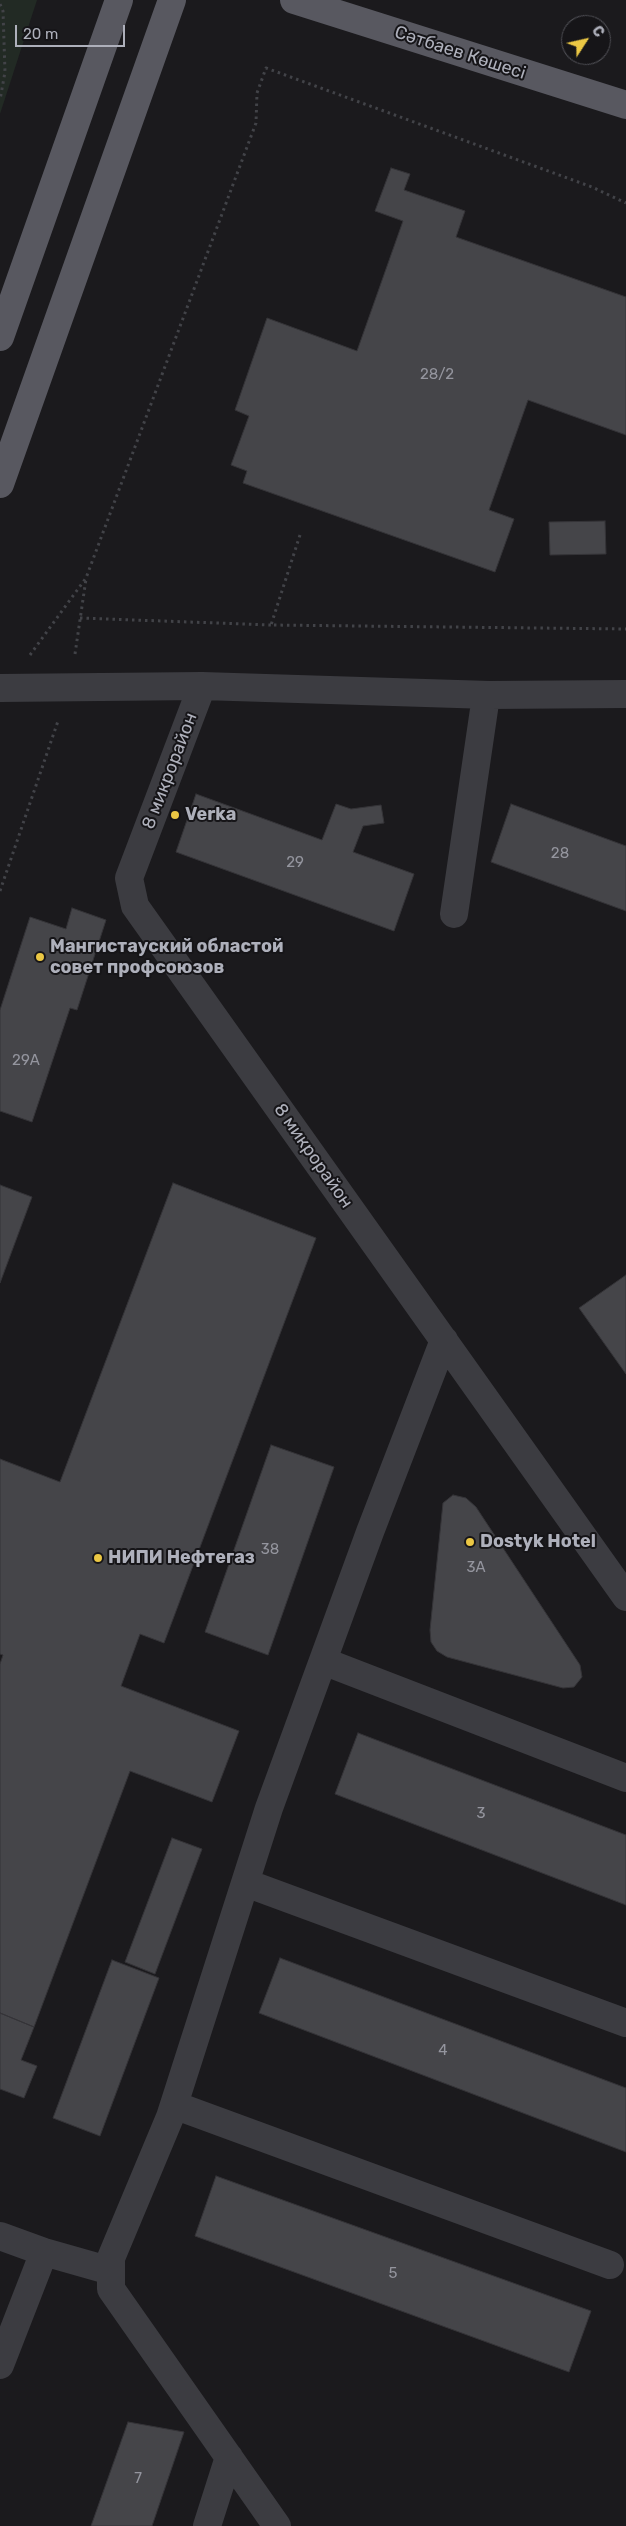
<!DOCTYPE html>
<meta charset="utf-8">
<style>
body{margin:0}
#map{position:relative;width:626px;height:2526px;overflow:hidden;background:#1b1a1d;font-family:Rubik,sans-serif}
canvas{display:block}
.north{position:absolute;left:561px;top:15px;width:50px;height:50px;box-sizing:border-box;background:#161518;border:1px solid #535359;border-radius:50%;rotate:55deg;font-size:14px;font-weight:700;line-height:20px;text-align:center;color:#aeb0bb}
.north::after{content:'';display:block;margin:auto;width:18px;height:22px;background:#ebc744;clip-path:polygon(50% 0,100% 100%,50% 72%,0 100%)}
.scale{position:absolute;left:15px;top:25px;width:110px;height:22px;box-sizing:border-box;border:2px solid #aeb0bb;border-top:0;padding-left:6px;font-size:15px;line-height:18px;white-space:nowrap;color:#aeb0bb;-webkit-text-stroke:4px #161518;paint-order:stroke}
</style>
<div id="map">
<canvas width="626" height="2526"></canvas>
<div class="north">С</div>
<div class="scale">20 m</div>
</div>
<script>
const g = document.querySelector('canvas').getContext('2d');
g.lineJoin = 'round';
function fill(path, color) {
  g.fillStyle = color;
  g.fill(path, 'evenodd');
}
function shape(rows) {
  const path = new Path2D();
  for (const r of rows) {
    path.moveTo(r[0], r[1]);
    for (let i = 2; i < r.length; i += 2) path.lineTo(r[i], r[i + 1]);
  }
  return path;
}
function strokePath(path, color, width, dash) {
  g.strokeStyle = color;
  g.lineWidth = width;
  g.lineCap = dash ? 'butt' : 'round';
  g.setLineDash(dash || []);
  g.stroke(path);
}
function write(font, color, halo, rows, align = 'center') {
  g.font = font + ' Rubik,sans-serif';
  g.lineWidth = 4;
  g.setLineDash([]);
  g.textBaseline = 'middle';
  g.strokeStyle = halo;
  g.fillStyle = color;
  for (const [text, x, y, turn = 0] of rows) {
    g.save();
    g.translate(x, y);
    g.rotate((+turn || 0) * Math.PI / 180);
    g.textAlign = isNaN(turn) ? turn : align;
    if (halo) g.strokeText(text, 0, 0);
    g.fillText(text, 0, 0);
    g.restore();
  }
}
const green = shape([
 [0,0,37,0,0,114]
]);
const building = shape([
 [391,168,410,174,404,190,465,211,456,237,626,297,626,435,528,400,489,510,514,519,495,572,243,483,247,471,231,465,249,416,235,410,267,318,357,351,403,221,375,211,391,168],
 [605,521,606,554,550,555,549,522,605,521],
 [196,794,322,840,336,804,351,809,381,805,384,823,363,826,353,852,414,874,394,931,176,852,196,794],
 [511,804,626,846,626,911,491,862,511,804],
 [72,908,106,920,77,1010,70,1008,32,1122,0,1111,0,1010,30,917,66,929,72,908],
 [173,1183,316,1238,164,1643,140,1634,121,1686,239,1731,212,1802,130,1771,34,2027,0,2013,0,1664,3,1655,0,1654,0,1459,60,1482,173,1183],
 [0,1185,32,1197,0,1283,0,1185],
 [626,1275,626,1374,579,1308,626,1275],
 [271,1445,334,1467,268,1655,205,1632,271,1445],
 [453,1495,466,1498,476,1507,580,1665,582,1677,574,1687,563,1688,447,1657,437,1651,431,1642,430,1630,443,1503,453,1495],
 [358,1733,626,1835,626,1905,335,1794,358,1733],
 [172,1838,202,1849,155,1974,125,1962,172,1838],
 [280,1958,626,2088,626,2152,259,2013,280,1958],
 [112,1960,159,1978,100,2136,53,2118,112,1960],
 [0,2013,34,2027,21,2060,37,2066,24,2098,0,2089,0,2013],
 [216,2176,591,2311,569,2372,195,2236,216,2176],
 [128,2422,184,2432,152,2526,91,2526,128,2422]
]);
const path = shape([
 [0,4,3,11,5,72,0,100],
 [300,535,271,625,626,629],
 [80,618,271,625],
 [75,654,86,579],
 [30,655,86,578,256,123,257,93,266,68,592,187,626,203],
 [0,891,58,721]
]);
const minor = shape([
 [202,686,129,878,135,906,626,1597],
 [0,688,202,686,489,695,626,694],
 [454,914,486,696,489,695],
 [323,1661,626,1778],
 [246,1883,626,2023],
 [174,2105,610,2265],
 [0,2236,44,2252,111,2271],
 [0,2365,44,2252],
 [207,2526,229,2457],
 [277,2526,111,2289,111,2258,170,2117,269,1808,370,1532,444,1340]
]);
const major = shape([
 [294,0,626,105],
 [0,337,119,0],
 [0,484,172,0]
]);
const markers = [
 [175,815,5,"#ebc744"],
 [40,957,5,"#ebc744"],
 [470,1542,5,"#ebc744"],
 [98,1558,5,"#ebc744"]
];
const numberNames = [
 ["28/2",437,375],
 ["28",560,854],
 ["29",295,863],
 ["29А",26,1061],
 ["38",270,1550],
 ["3А",476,1568],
 ["3",481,1814],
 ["4",443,2051],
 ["5",393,2274],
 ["7",138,2479]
];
const streetNames = [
 ["Сәтбаев Көшесі",460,53,18],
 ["8 микрорайон",170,771,-69],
 ["8 микрорайон",313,1156,55]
];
const poiNames = [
 ["Verka",185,815],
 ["Мангистауский областой",50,947],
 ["совет профсоюзов",50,968],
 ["Dostyk Hotel",480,1542],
 ["НИПИ Нефтегаз",108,1558]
];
fill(green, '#222a24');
fill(building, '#454549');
strokePath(building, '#353438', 1);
strokePath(path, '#424348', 3, [2.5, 4]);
strokePath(minor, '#3c3c41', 28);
strokePath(major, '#585860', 28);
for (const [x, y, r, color] of markers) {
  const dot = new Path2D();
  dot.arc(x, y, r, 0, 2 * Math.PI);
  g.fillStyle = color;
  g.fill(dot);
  strokePath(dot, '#161518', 2);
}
write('15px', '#94959e', null, numberNames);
write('18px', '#aeb0bb', '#161518', streetNames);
write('bold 18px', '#aeb0bb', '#161518', poiNames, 'left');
</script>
